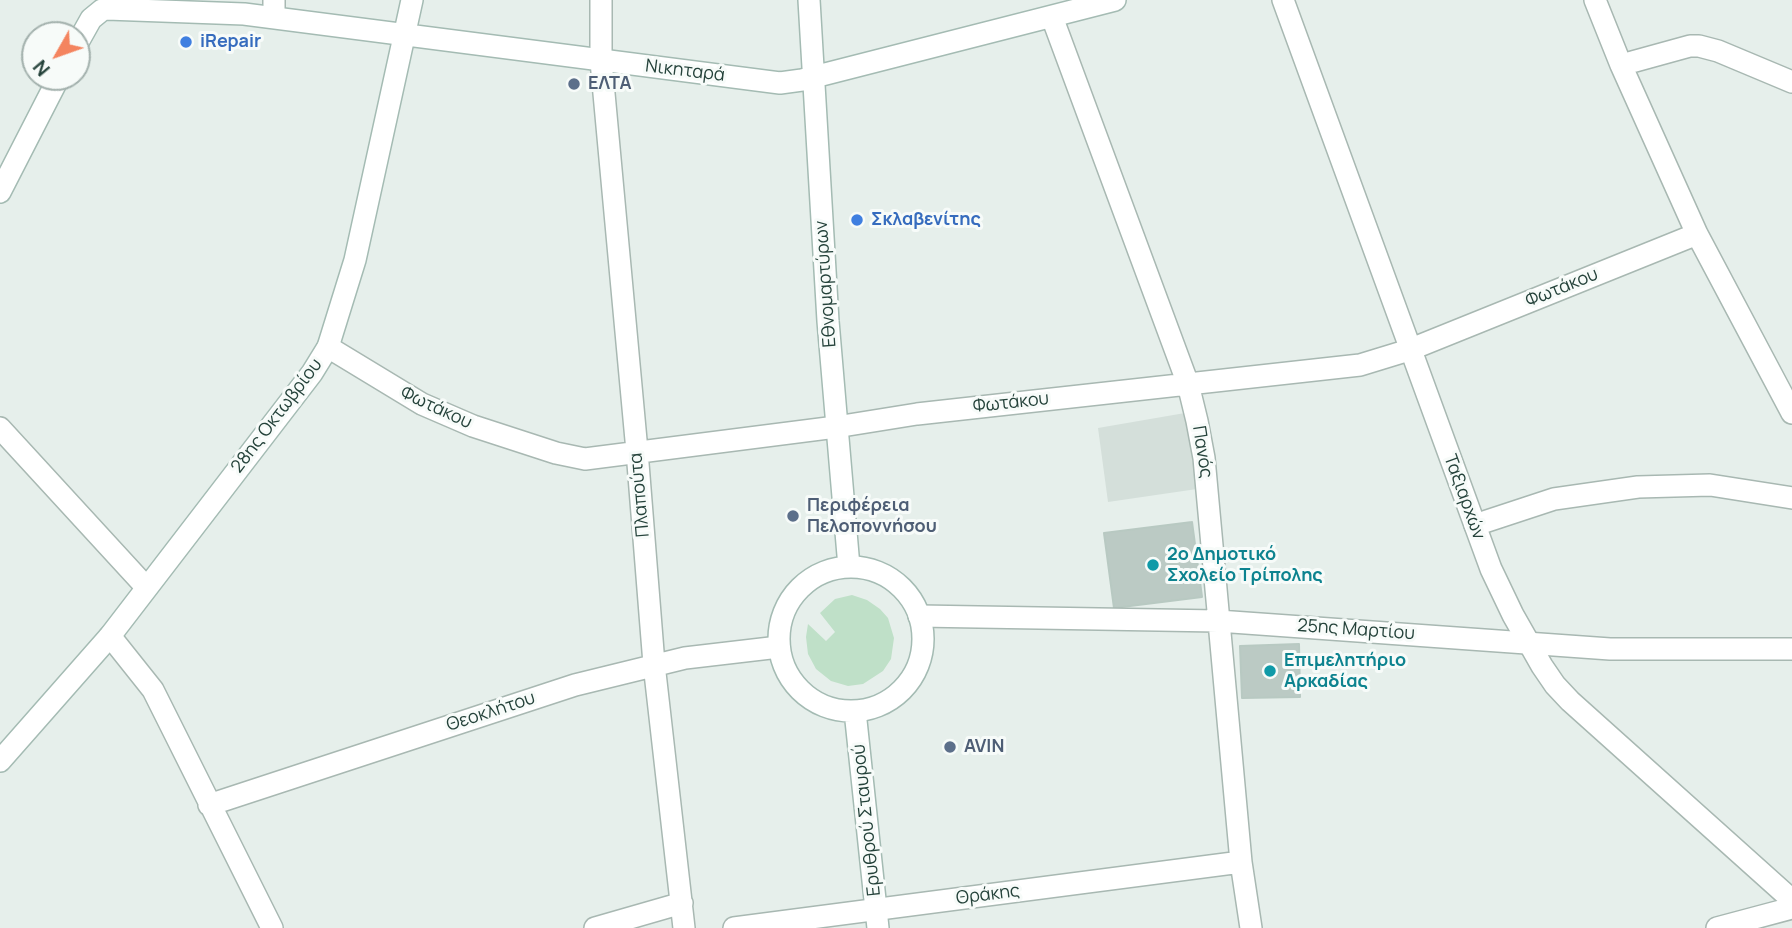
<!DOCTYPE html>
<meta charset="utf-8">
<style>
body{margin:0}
#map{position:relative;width:1792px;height:928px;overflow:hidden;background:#e6efeb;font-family:Manrope,sans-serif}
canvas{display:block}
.north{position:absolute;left:21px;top:21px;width:70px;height:70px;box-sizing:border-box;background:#f7fbf9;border:2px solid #a3b1ad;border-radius:50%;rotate:230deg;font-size:19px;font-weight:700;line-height:28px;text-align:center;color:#24423a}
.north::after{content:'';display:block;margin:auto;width:24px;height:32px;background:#f4845f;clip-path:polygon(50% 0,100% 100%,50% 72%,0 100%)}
</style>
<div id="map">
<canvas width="1792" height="928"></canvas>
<div class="north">N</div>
</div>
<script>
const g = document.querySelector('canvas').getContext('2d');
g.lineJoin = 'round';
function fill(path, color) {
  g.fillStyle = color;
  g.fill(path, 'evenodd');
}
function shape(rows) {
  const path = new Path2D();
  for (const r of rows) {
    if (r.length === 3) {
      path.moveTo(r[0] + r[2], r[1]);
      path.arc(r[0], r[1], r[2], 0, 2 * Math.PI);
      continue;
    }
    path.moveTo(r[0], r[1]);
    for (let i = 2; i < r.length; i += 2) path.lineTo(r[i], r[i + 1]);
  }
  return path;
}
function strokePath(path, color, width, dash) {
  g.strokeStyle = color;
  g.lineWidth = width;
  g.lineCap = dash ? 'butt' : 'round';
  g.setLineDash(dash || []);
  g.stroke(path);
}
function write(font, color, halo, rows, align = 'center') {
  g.font = font + ' Manrope,sans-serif';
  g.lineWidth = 6;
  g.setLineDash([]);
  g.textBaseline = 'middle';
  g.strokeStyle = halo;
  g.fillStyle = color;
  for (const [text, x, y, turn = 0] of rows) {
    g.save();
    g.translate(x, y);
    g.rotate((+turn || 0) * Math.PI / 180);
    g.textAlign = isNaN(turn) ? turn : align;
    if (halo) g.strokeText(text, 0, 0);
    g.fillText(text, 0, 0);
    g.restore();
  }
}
const built = shape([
 [1185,413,1197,489,1108,502,1098,428]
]);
const green = shape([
 [852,595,867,600,880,609,888,618,894,638,891,659,883,671,863,684,848,686,831,681,816,669,808,654,806,637,808,624,826,641,835,632,820,613,835,599]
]);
const building = shape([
 [1192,522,1202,597,1114,608,1104,533,1192,522],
 [1299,644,1300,697,1242,698,1240,646,1299,644]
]);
const pedestrian = shape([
 [274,0,274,16],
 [601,0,601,61]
]);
const minor = shape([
 [1595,0,1621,65,1697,234,1792,413],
 [1052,17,1188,384,1197,421,1204,458,1241,862,1251,928],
 [601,61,637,451,654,664,684,928],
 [1621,65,1690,46,1699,46,1718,51,1792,82],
 [328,347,422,404,473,426,556,453,585,459,836,427,917,414,1360,365,1409,350,1697,234],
 [0,428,146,587],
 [1475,525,1554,499,1638,487,1710,485,1792,498],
 [919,616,1218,621,1610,649,1792,649],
 [110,636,153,690,272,928],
 [209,805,575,685,685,658,779,647],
 [595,928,682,903],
 [734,928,1241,862],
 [1717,928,1792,908]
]);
const tertiary = shape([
 [1283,0,1491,569,1513,615,1542,666,1555,685,1570,701,1792,900]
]);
const secondary = shape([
 [809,0,828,321,849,567],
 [77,44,91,19,102,10,107,9,244,14,780,83,802,80,1115,0],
 [0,192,59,77],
 [851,639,72],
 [855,711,878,928],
 [0,761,110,636,312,373,328,347,355,260,412,0]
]);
const markers = [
 [186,42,7,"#3f7fe0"],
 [574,84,7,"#5c6f8a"],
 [857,220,7,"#3f7fe0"],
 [793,516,7,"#5c6f8a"],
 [1153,565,7,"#0f9aa8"],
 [1270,671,7,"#0f9aa8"],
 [950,747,7,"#5c6f8a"]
];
const shopNames = [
 ["iRepair",200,42],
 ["Σκλαβενίτης",871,220]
];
const streetNames = [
 ["Νικηταρά",685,71,7],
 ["Εθνομαρτύρων",826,284,-94],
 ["Φωτάκου",1562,288,-22],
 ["Φωτάκου",1011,403,-6],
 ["Φωτάκου",436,408,25],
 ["28ης Οκτωβρίου",277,416,-53],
 ["Πανός",1202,452,81],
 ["Πλαπούτα",640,495,-95],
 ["Ταξιαρχών",1464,497,70],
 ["25ης Μαρτίου",1356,630,4],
 ["Θεοκλήτου",491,712,-18],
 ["Ερυθρού Σταυρού",867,820,-96],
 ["Θράκης",988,895,-7]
];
const serviceNames = [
 ["ΕΛΤΑ",588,84],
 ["Περιφέρεια",807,506],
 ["Πελοποννήσου",807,527],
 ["AVIN",964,747]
];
const cultureNames = [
 ["2ο Δημοτικό",1167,555],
 ["Σχολείο Τρίπολης",1167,576],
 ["Επιμελητήριο",1284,661],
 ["Αρκαδίας",1284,682]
];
fill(built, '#d4dfda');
fill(green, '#bfe0c8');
fill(building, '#bbcac4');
strokePath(building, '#b8c9c2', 2);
strokePath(pedestrian, '#a8b8b2', 24);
strokePath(minor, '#a8b8b2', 24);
strokePath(tertiary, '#a8b8b2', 24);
strokePath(secondary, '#a4bbb3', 24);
strokePath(pedestrian, '#fff', 21);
strokePath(minor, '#fff', 21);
strokePath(tertiary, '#fff', 21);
strokePath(secondary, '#fff', 21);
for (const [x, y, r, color] of markers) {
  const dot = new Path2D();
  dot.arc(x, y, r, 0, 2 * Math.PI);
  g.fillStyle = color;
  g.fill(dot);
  strokePath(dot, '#f7fbf9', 2.5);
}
write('bold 18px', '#366cbe', '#f7fbf9', shopNames, 'left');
write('18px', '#24423a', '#f7fbf9', streetNames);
write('bold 18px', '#4e5e75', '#f7fbf9', serviceNames, 'left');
write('bold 18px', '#0d838f', '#f7fbf9', cultureNames, 'left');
</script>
